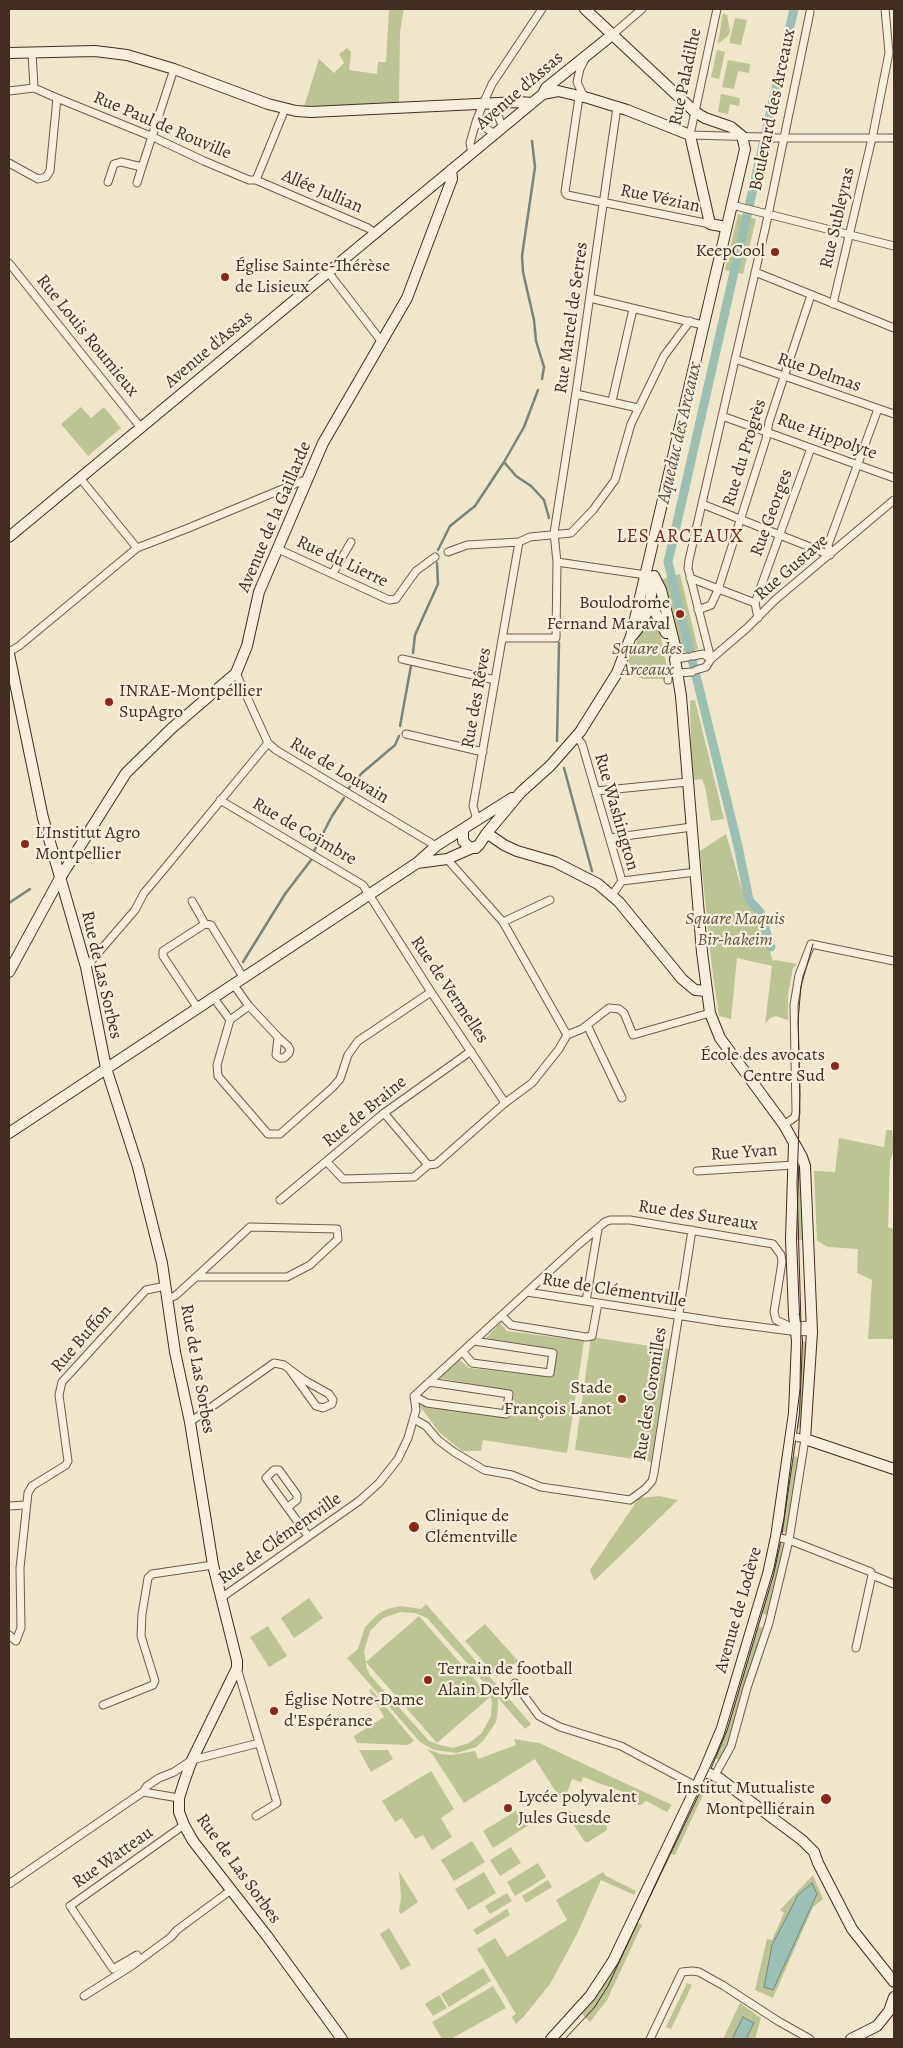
<!DOCTYPE html>
<meta charset="utf-8">
<style>
body{margin:0}
#map{position:relative;width:903px;height:2048px;overflow:hidden;background:#f0e6c9;font-family:Alegreya,serif}
canvas{display:block}
.frame{position:absolute;inset:0;border:10px solid #422c1f;pointer-events:none}
</style>
<div id="map">
<canvas width="903" height="2048"></canvas>
<div class="frame"></div>
</div>
<script>
const g = document.querySelector('canvas').getContext('2d');
g.lineJoin = 'round';
function fill(path, color) {
  g.fillStyle = color;
  g.fill(path, 'evenodd');
}
function shape(rows) {
  const path = new Path2D();
  for (const r of rows) {
    path.moveTo(r[0], r[1]);
    for (let i = 2; i < r.length; i += 2) path.lineTo(r[i], r[i + 1]);
  }
  return path;
}
function strokePath(path, color, width, dash) {
  g.strokeStyle = color;
  g.lineWidth = width;
  g.lineCap = dash ? 'butt' : 'round';
  g.setLineDash(dash || []);
  g.stroke(path);
}
function write(font, color, halo, rows, align = 'center') {
  g.font = font + ' Alegreya,serif';
  g.lineWidth = 4.5;
  g.setLineDash([]);
  g.textBaseline = 'middle';
  g.strokeStyle = halo;
  g.fillStyle = color;
  for (const [text, x, y, turn = 0] of rows) {
    g.save();
    g.translate(x, y);
    g.rotate((+turn || 0) * Math.PI / 180);
    g.textAlign = isNaN(turn) ? turn : align;
    if (halo) g.strokeText(text, 0, 0);
    g.fillText(text, 0, 0);
    g.restore();
  }
}
const green = shape([
 [389,9,404,9,400,32,399,103,335,108,304,107,319,59,334,73,344,63,339,54,347,48,351,52,349,70,377,74,378,62,386,62],
 [723,13,727,15,730,31,728,36,719,43,718,43],
 [735,18,747,20,741,45,729,43],
 [717,50,725,52,719,79,711,77],
 [728,60,750,64,749,73,738,71,734,89,722,87],
 [721,94,740,98,739,106,730,104,728,114,718,112],
 [738,214,756,219,743,274,725,270],
 [81,407,91,418,104,407,121,428,88,456,61,424],
 [680,574,698,649,680,653,662,579],
 [650,625,657,626,659,629,669,677,666,679,643,679,623,671,641,632],
 [695,700,724,819,711,821,705,787,702,779,692,780,690,701],
 [726,834,740,883,748,906,758,914,773,961,775,960,797,964,793,968,788,994,788,1020,776,1016,770,1018,765,1024,772,966,737,958,731,1019,719,1016,712,968,700,851],
 [886,1130,892,1130,894,1149,890,1161,888,1227,894,1229,894,1339,868,1339,872,1280,857,1273,858,1249,828,1247,817,1241,814,1171,835,1172,839,1138,884,1147],
 [797,1151,801,1160,807,1240,794,1240],
 [500,1323,507,1331,584,1341,567,1453,483,1440,481,1451,462,1451,440,1433,419,1405,505,1417,510,1414,512,1391,439,1378,460,1360,469,1368,551,1377,554,1349,486,1338],
 [591,1337,669,1349,652,1462,575,1450],
 [799,1342,807,1342,803,1428,795,1427],
 [791,1456,799,1457,788,1533,780,1531],
 [659,1496,678,1500,594,1581,590,1570,639,1498],
 [778,1543,785,1545,768,1615,760,1613],
 [309,1598,323,1618,294,1638,281,1618],
 [426,1604,531,1724,525,1729,498,1698,498,1709,496,1722,483,1741,476,1747,457,1753,434,1750,420,1742,347,1658,358,1649,365,1627,378,1614,387,1609,401,1606,421,1609],
 [400,1612,415,1613,427,1618,488,1687,492,1702,491,1716,482,1733,469,1743,453,1748,440,1745,429,1741,370,1675,367,1669,364,1652,370,1631,383,1618],
 [419,1616,490,1697,437,1743,366,1662],
 [485,1624,518,1661,497,1677,465,1641],
 [268,1626,287,1656,269,1667,250,1637],
 [756,1626,764,1628,730,1740,719,1760,712,1757],
 [371,1689,414,1741,408,1745,357,1743,354,1736,384,1717,369,1690],
 [514,1739,539,1743,672,1805,667,1812,646,1801,641,1805,637,1805,639,1798,583,1777,581,1782,572,1779,565,1798,570,1801,569,1804,564,1801,554,1789,535,1759,464,1803,433,1755,427,1749,440,1754,452,1755,475,1751,478,1759,516,1745],
 [359,1750,388,1750,393,1759,371,1772],
 [431,1771,454,1809,441,1818,452,1837,432,1850,423,1835,415,1839,402,1818,395,1822,382,1801],
 [709,1782,675,1855,666,1852,699,1787],
 [519,1809,529,1825,493,1848,483,1831],
 [567,1810,607,1826,607,1830,588,1842,585,1842,565,1812],
 [472,1841,485,1862,454,1881,441,1860],
 [511,1847,521,1863,500,1876,490,1860],
 [538,1863,546,1877,515,1896,507,1882],
 [399,1871,418,1902,401,1914,399,1911,401,1897],
 [484,1872,496,1893,468,1910,455,1889],
 [603,1872,606,1876,636,1891,634,1895,601,1880,577,1934,550,1984,525,2015,516,2024,512,2017,516,2014,477,1949,495,1938,507,1957,567,1920,556,1900],
 [813,1875,823,1899,813,1907,773,1998,755,1990,767,1939,772,1940,784,1913,780,1910],
 [548,1880,552,1887,526,1903,522,1896],
 [507,1893,512,1901,490,1914,485,1906],
 [507,1909,510,1915,477,1935,473,1930],
 [634,1921,642,1925,607,2000,590,2022,582,2014,593,2000],
 [389,1928,411,1965,401,1970,380,1934],
 [483,1968,491,1981,449,2007,441,1994],
 [687,1983,692,1985,671,2029,666,2027],
 [493,1986,506,2008,451,2039,442,2039,432,2022],
 [439,1995,447,2008,433,2016,425,2004],
 [740,2003,761,2018,755,2039,723,2039]
]);
const water = shape([
 [812,1883,817,1894,773,1990,764,1987,772,1945,798,1895,812,1883],
 [743,2017,754,2023,746,2039,732,2039,743,2017]
]);
const stream = shape([
 [532,141,535,167,522,256,523,272,534,320,536,341,544,367,542,379],
 [504,462,516,476,531,486,544,500,549,518],
 [438,550,450,526,475,506,504,462,524,427,538,390],
 [413,653,415,635,438,584,437,563],
 [400,726,411,666],
 [557,741,559,643],
 [564,768,592,871],
 [348,789,362,773,395,745,399,736],
 [314,851,332,816,344,798],
 [9,903,30,889],
 [243,962,285,894,311,860]
]);
const canal = shape([
 [771,947,760,912,749,900,738,846,668,562,794,9]
]);
const street = shape([
 [717,9,690,135,762,137],
 [612,35,642,9],
 [32,52,34,88],
 [585,59,580,69,577,82,582,93,587,98],
 [9,91,34,88,57,98,50,171,46,177,38,179,9,163],
 [579,97,565,192,567,195,710,224],
 [57,98,153,137,204,161,249,180,256,180,368,228,375,233],
 [490,104,497,113,503,128],
 [495,134,476,122,483,104,492,84,542,9],
 [767,138,894,138],
 [472,153,470,143,476,122],
 [256,180,285,109],
 [108,182,114,164,121,162,142,167,174,69],
 [137,183,142,167],
 [732,205,894,246],
 [9,263,141,428],
 [328,272,382,342],
 [755,272,894,328],
 [590,298,703,325],
 [833,304,873,134,889,53,885,9],
 [735,359,894,414],
 [576,394,638,408],
 [612,401,633,309],
 [722,416,894,478],
 [80,478,137,548],
 [702,504,830,555],
 [278,549,389,600,396,599,416,571,435,557],
 [448,552,467,545,519,542,530,537,571,533,593,510,615,480,631,424,664,356,690,321],
 [830,555,828,545,878,409],
 [557,562,646,575],
 [333,573,351,542],
 [690,578,755,603],
 [698,610,711,605,718,590,766,439,769,422,811,295],
 [758,618,755,603,811,448],
 [503,638,556,638,557,562,554,533,577,386,617,107],
 [9,652,19,646,137,548,186,529,302,481,307,481],
 [693,656,703,654,711,659],
 [402,659,495,680],
 [675,659,688,657],
 [711,659,688,568,689,560,766,225,810,12],
 [696,670,706,667,711,659,747,628,775,600,894,500],
 [236,673,268,743,276,750,436,846],
 [678,673,692,672],
 [668,679,668,680],
 [406,734,483,752],
 [576,736,582,744,622,881],
 [596,791,688,782],
 [220,800,363,885,431,992,505,1103],
 [472,824,476,816,473,806,519,542],
 [610,838,692,827],
 [447,859,503,922,567,1035],
 [622,881,696,872],
 [612,895,622,881],
 [192,901,205,924,211,925,243,977],
 [503,922,550,900],
 [86,967,135,910,144,893,165,868,268,743],
 [233,984,249,1006,278,1037,276,1055,280,1058,284,1058,289,1053,290,1050,288,1046,278,1037],
 [213,997,230,1020,217,1065,218,1076,268,1134,280,1134,332,1088,340,1079,348,1055,358,1041,431,992],
 [197,1007,163,956,163,951,205,924],
 [230,1020,249,1006],
 [587,1025,622,1098],
 [567,1035,582,1029,609,1008,619,1009,624,1013,633,1035,710,1013],
 [384,1113,428,1165,436,1164,505,1103,532,1083,559,1049,567,1035],
 [784,1125,795,1117,796,1112,794,1005,799,975,811,944,894,961],
 [327,1162,343,1179,414,1177,428,1165],
 [697,1171,794,1165],
 [280,1200,384,1113,471,1051],
 [527,1292,721,1322,791,1331,812,1332],
 [168,1298,175,1296,196,1277,250,1227,337,1229,338,1239,310,1265,287,1277,196,1277],
 [586,1301,598,1229],
 [502,1316,511,1325,586,1337,592,1336,598,1303],
 [463,1352,472,1363,550,1373,553,1353,474,1341],
 [414,1396,578,1245,605,1222,610,1220,630,1220,773,1244,781,1255,782,1262,774,1312,776,1320,789,1326,812,1325],
 [414,1396,427,1403,506,1414,509,1394,429,1382],
 [414,1419,426,1426,438,1440,454,1452,484,1470,512,1475,541,1487,630,1500,645,1489,652,1481,654,1473,692,1230],
 [190,1422,274,1363,284,1365,304,1380,329,1394,333,1400,332,1404,323,1408,316,1406,290,1370],
 [9,1506,25,1505],
 [288,1507,297,1500,297,1495,279,1470,274,1470,266,1478,308,1536],
 [776,1537,789,1540,871,1572,872,1575,856,1648],
 [872,1575,894,1584],
 [221,1598,359,1501,379,1483,398,1459,408,1438,416,1410,414,1396],
 [9,1635,16,1641,21,1628,20,1568,28,1493,32,1486,66,1465,68,1461,59,1395,62,1382,146,1290,166,1286],
 [237,1668,277,1803,256,1816],
 [515,1683,539,1716,560,1727,621,1746,696,1786],
 [103,1705,153,1685,155,1681,141,1636,142,1614,148,1578,152,1574,213,1565],
 [715,1775,731,1746,747,1688,769,1623,789,1540,805,1439,791,1436],
 [143,1792,179,1798],
 [9,1884,143,1792,147,1786,159,1778,174,1772,192,1760,259,1743],
 [137,1955,113,1969,70,1906,184,1825],
 [84,1996,133,1965,171,1937,177,1930,231,1890],
 [650,2039,682,1972,692,1971,699,1972,724,1986,778,2021,810,2039]
]);
const secondary = shape([
 [9,53,95,51,127,55,174,69,268,104,296,111,311,112,519,102,532,103],
 [543,94,558,91,588,98,627,110,690,135,710,224,726,227],
 [9,537,543,94,546,88,612,35],
 [654,576,661,590,677,654,675,659,681,696,702,952,710,1013,720,1038,784,1125,802,1157,805,1166,812,1332,805,1439,894,1469],
 [646,605,655,612,666,633],
 [632,636,640,626,649,608,654,576],
 [9,654,43,818,86,967,106,1068,138,1167,162,1263,175,1352,190,1422,213,1565,237,1661,237,1668,192,1760,184,1782,179,1798,179,1812,184,1825,193,1841,267,1936,342,2039],
 [463,830,463,841,469,847,476,848],
 [486,834,491,836,504,845,517,851,555,862,598,884,619,902,682,979,695,990,707,991],
 [417,863,447,859,479,845,486,834,521,792,550,766,580,732,617,673,631,636,745,149,742,136,731,127,705,118,695,112,585,9],
 [9,972,60,878,126,773,172,728,236,673,247,646,259,592,323,443,407,298,452,179,451,170],
 [9,1133,417,863,436,846,512,798],
 [704,1771,719,1778,802,1840,814,1852,818,1863,852,1929,894,1982],
 [551,2039,590,1996,613,1961,704,1771,722,1728,768,1574,776,1537,794,1413,797,1341,794,1315,791,1239,794,1144],
 [851,2039,877,2026,889,2011,894,1997]
]);
const tram = shape([
 [565,2039,594,2008,608,1986,717,1752,724,1735,774,1568,784,1518,800,1389,801,1325,797,1184,800,1093,798,1021,801,986,813,944]
]);
const markers = [
 [775,252,5,"#8f2418"],
 [225,277,5,"#8f2418"],
 [680,614,5,"#8f2418"],
 [109,702,5,"#8f2418"],
 [25,844,5,"#8f2418"],
 [835,1066,5,"#8f2418"],
 [622,1399,5,"#8f2418"],
 [414,1527,6,"#8f2418"],
 [428,1680,5,"#8f2418"],
 [274,1711,5,"#8f2418"],
 [826,1799,6,"#8f2418"],
 [508,1808,5,"#8f2418"]
];
const streetNames = [
 ["Rue Paladilhe",686,77,-78],
 ["Avenue d'Assas",520,91,-41],
 ["Boulevard des Arceaux",773,110,-78],
 ["Rue Paul de Rouville",162,126,23],
 ["Allée Jullian",322,192,23],
 ["Rue Vézian",660,199,12],
 ["Rue Subleyras",838,218,-77],
 ["Rue Marcel de Serres",572,318,-82],
 ["Rue Louis Roumieux",87,336,51],
 ["Avenue d'Assas",209,350,-40],
 ["Rue Delmas",819,373,19],
 ["Rue Hippolyte",827,437,20],
 ["Rue du Progrès",745,453,-73],
 ["Rue Georges",772,513,-70],
 ["Avenue de la Gaillarde",275,517,-67],
 ["Rue du Lierre",342,562,25],
 ["Rue Gustave",792,568,-41],
 ["Rue des Rêves",477,698,-80],
 ["Rue de Louvain",339,771,31],
 ["Rue Washington",616,812,74],
 ["Rue de Coïmbre",304,832,30],
 ["Rue de Las Sorbes",101,975,77],
 ["Rue de Vermelles",449,990,56],
 ["Rue de Braine",365,1112,-39],
 ["Rue Yvan",744,1153,-4],
 ["Rue des Sureaux",698,1216,9],
 ["Rue de Clémentville",614,1291,9],
 ["Rue Buffon",82,1339,-49],
 ["Rue de Las Sorbes",197,1369,80],
 ["Rue des Coronilles",651,1394,-81],
 ["Rue de Clémentville",280,1539,-35],
 ["Avenue de Lodève",739,1610,-74],
 ["Rue Watteau",113,1858,-35],
 ["Rue de Las Sorbes",238,1869,54]
];
const poiNames = [
 ["KeepCool",765,252,"right"],
 ["Église Sainte-Thérèse",235,267],
 ["de Lisieux",235,288],
 ["Boulodrome",670,604,"right"],
 ["Fernand Maraval",670,625,"right"],
 ["INRAE-Montpellier",119,692],
 ["SupAgro",119,713],
 ["L'Institut Agro",35,834],
 ["Montpellier",35,855],
 ["École des avocats",825,1056,"right"],
 ["Centre Sud",825,1077,"right"],
 ["Stade",612,1389,"right"],
 ["François Lanot",612,1410,"right"],
 ["Clinique de",425,1517],
 ["Clémentville",425,1538],
 ["Terrain de football",438,1670],
 ["Alain Delylle",438,1691],
 ["Église Notre-Dame",284,1701],
 ["d'Espérance",284,1722],
 ["Institut Mutualiste",815,1789,"right"],
 ["Montpelliérain",815,1810,"right"],
 ["Lycée polyvalent",518,1798],
 ["Jules Guesde",518,1819]
];
const parkNames = [
 ["Square des",647,650],
 ["Arceaux",647,671],
 ["Square Maquis",735,920],
 ["Bir-hakeim",735,941]
];
const waterNames = [
 ["Aqueduc des Arceaux",680,433,-77]
];
const neighbourhoodNames = [
 ["LES ARCEAUX",680,537]
];
fill(green, '#bcc494');
fill(water, '#9ac0b5');
strokePath(water, '#778579', 1);
strokePath(stream, '#778579', 2.5);
strokePath(canal, '#9ac0b5', 9);
strokePath(street, '#6e5a4a', 9);
strokePath(secondary, '#422c1f', 12);
strokePath(street, '#f5efdc', 7);
strokePath(secondary, '#f5efdc', 10);
strokePath(tram, '#422c1f', 1);
for (const [x, y, r, color] of markers) {
  const dot = new Path2D();
  dot.arc(x, y, r, 0, 2 * Math.PI);
  g.fillStyle = color;
  g.fill(dot);
  strokePath(dot, '#f5efdc', 2);
}
write('18px', '#422c1f', '#f5efdc', streetNames);
write('18px', '#422c1f', '#f5efdc', poiNames, 'left');
write('italic 18px', '#60523c', '#f5efdc', parkNames);
write('italic 19px', '#585144', '#f5efdc', waterNames);
g.letterSpacing = '1px';
write('19px', '#7a1f14', '#f5efdc', neighbourhoodNames);
g.letterSpacing = '0px';
</script>
